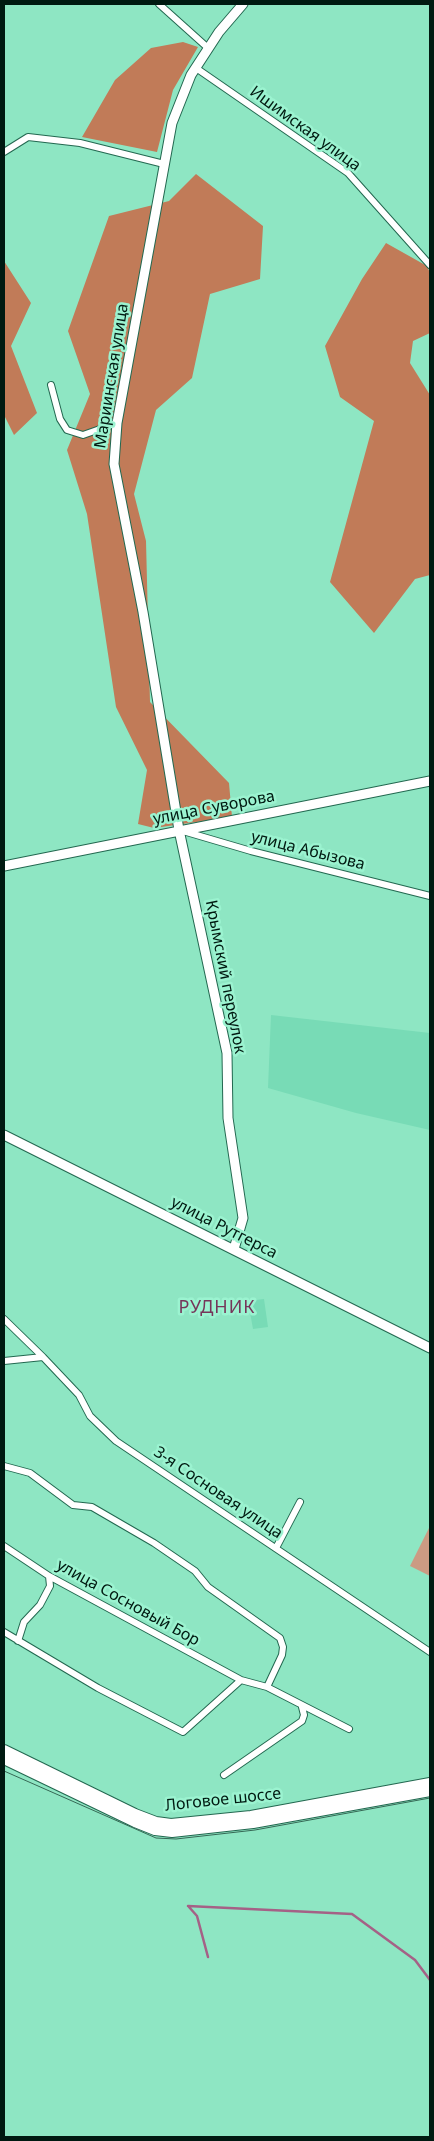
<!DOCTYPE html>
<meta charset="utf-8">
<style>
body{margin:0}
#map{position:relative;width:434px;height:2141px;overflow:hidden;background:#8ee6c3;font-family:"Noto Sans",sans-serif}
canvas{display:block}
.frame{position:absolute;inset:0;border:5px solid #001a11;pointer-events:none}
</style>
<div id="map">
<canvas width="434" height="2141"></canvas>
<div class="frame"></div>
</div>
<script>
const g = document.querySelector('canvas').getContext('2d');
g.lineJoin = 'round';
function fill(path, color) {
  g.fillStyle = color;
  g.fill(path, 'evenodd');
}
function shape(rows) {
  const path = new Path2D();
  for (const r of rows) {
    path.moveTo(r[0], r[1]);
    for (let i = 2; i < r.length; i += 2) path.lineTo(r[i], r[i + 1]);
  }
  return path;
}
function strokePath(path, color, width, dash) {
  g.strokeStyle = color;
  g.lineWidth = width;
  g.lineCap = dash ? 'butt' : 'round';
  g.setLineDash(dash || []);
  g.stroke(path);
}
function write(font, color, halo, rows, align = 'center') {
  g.font = font + ' "Noto Sans",sans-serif';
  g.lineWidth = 5;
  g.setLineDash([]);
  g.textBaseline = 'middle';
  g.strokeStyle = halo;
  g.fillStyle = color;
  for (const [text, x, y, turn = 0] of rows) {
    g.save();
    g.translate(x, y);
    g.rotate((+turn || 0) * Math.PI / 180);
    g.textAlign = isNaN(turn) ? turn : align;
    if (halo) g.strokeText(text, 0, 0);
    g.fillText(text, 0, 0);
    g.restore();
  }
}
const built = shape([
 [271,1015,430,1033,430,1130,356,1113,268,1088],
 [264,1299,268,1327,253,1329,248,1301]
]);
const green = shape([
 [430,1526,430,1576,410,1566]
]);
const forest = shape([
 [183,42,198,47,173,90,157,152,82,137,115,80,151,48],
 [196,174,263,226,260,279,210,294,192,378,156,410,134,494,146,541,150,702,229,783,232,817,154,828,138,824,147,770,116,707,87,514,67,450,90,394,68,331,109,216,169,201],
 [386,243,427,266,430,273,430,333,413,341,410,363,430,395,430,575,415,579,374,633,330,582,374,421,340,397,325,346,362,279],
 [4,261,31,303,11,346,37,413,14,435,4,415]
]);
const stream = shape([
 [188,1906,352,1914,415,1960,430,1980],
 [189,1907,197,1916,208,1957]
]);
const street = shape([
 [159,4,208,48],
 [196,68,348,173,430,265],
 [4,152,28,137,80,143,164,164],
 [51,385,60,419,67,430,83,435,117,423],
 [183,831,251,851,430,896],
 [4,1319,43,1357],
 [4,1361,43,1357,79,1395,90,1416,116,1441,430,1652],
 [4,1466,30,1473,73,1505,92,1507,154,1543,195,1571,208,1587,280,1638,283,1647,282,1655,267,1687],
 [4,1546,49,1576,241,1680],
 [276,1548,300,1502],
 [4,1632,98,1688,183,1732,241,1680,267,1687,349,1729],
 [18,1641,24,1622,40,1605,50,1586,49,1576],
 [224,1775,302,1721,304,1715,302,1707]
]);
const secondary = shape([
 [4,866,430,781],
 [4,1135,430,1348],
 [234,1249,243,1218,228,1118,227,1053,179,830,143,612,114,464,117,423,172,123,191,75,219,32,243,4]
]);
const primary = shape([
 [4,1750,135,1814,156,1822,171,1824,251,1816,430,1783],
 [4,1759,135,1822,155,1830,172,1832,253,1823,430,1791]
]);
const tram = shape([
 [4,1771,156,1838,176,1839,255,1830,430,1798]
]);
const streetNames = [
 ["Ишимская улица",305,129,36],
 ["Мариинская улица",112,376,-81],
 ["улица Суворова",214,808,-11],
 ["улица Абызова",308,851,14],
 ["Крымский переулок",225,977,79],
 ["улица Рутгерса",224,1228,27],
 ["3-я Сосновая улица",218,1493,34],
 ["улица Сосновый Бор",128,1603,29],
 ["Логовое шоссе",223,1800,-6]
];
const neighbourhoodNames = [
 ["РУДНИК",217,1308]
];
fill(built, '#78dbb6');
fill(green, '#cb9b83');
fill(forest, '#c17b58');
strokePath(stream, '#a56186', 2.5);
strokePath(street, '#236850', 8);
strokePath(secondary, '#236850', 11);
strokePath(primary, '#236850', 12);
strokePath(street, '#fff', 6);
strokePath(secondary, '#fff', 9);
strokePath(primary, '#fff', 10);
strokePath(tram, '#366855', 1);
write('16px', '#001a11', '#9bf3d0', streetNames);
g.letterSpacing = '1px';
write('18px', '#76365a', '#9bf3d0', neighbourhoodNames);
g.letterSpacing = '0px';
</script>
